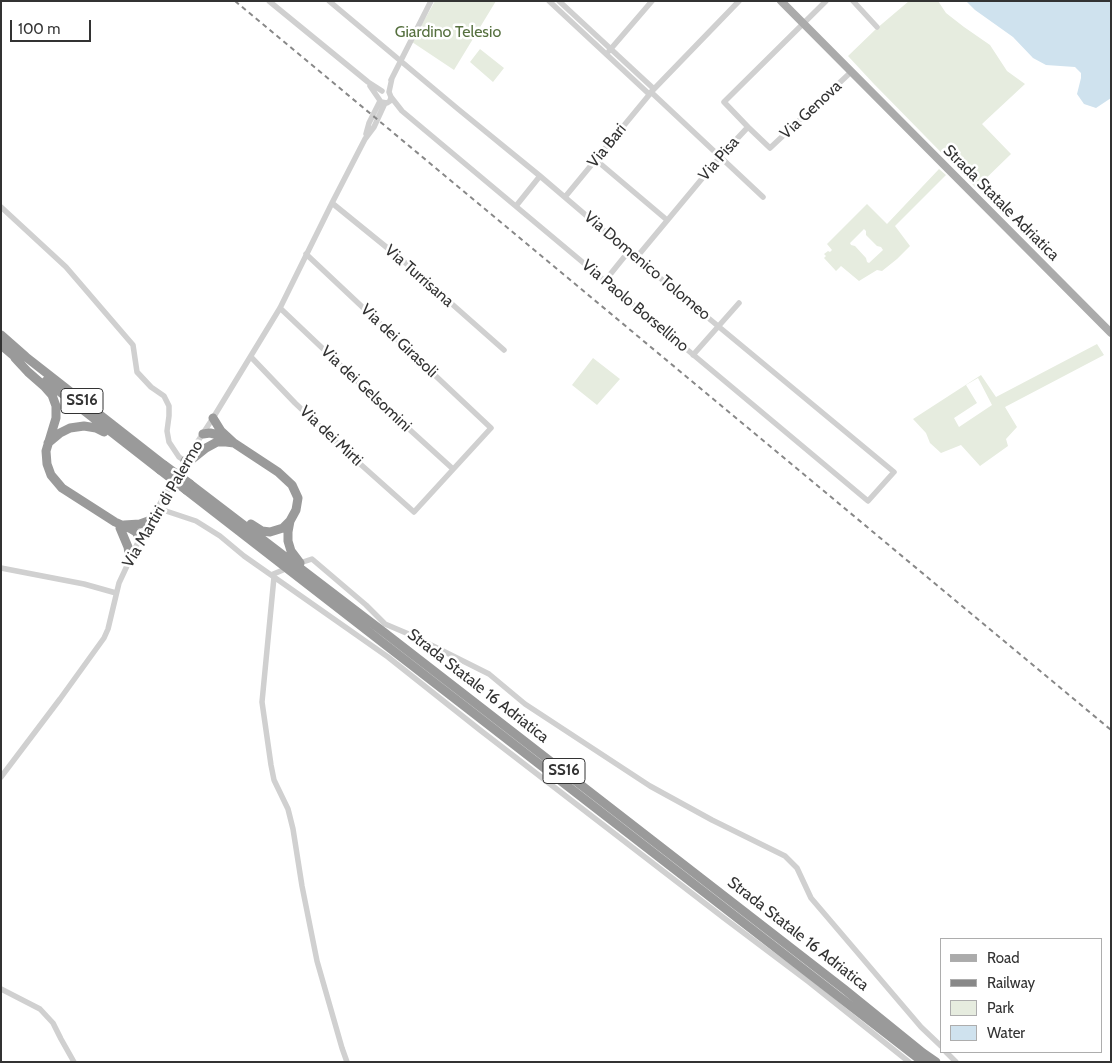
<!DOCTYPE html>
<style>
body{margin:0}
#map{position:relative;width:1112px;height:1063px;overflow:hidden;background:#fff;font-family:Cabin,sans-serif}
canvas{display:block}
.frame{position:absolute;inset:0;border:2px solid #333;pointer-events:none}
.legend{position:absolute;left:940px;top:938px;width:162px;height:115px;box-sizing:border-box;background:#fff;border:1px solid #adadad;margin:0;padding:6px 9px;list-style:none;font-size:15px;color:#333}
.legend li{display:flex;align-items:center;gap:10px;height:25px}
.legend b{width:25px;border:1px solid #adadad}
.scale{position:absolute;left:10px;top:20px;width:81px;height:22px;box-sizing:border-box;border:2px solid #333;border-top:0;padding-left:6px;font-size:15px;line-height:18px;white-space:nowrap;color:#333;-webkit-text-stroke:4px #fff;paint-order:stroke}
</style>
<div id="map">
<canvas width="1112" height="1063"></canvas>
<div class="frame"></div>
<ul class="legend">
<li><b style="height:6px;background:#ababab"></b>Road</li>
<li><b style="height:6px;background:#888"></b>Railway</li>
<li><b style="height:14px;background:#e6ecdf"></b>Park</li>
<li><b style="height:14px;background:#cfe2ee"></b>Water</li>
</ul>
<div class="scale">100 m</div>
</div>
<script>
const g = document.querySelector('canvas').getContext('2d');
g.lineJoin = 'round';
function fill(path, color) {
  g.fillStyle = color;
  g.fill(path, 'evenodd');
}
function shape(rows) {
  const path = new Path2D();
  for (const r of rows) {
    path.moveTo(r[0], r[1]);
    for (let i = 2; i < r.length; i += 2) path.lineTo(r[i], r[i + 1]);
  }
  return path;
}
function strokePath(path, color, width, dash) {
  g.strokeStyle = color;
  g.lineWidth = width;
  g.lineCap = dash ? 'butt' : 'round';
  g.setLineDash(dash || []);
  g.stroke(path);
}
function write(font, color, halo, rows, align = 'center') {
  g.font = font + ' Cabin,sans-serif';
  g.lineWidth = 5;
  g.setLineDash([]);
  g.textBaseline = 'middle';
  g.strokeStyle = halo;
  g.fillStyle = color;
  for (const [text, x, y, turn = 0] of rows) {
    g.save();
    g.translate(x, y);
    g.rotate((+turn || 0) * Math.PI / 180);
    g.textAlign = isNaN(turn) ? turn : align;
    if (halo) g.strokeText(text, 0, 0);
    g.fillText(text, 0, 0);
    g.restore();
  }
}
const green = shape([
 [435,1,496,1,454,70,412,42],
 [909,1,938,1,946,13,964,27,990,45,1007,71,1025,84,982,124,1011,154,976,188,873,83,848,56,876,29],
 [480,49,504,68,493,82,470,62],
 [939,169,946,175,895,226,910,246,897,259,882,271,877,270,859,281,841,266,836,271,824,258,826,256,824,254,828,251,830,252,832,250,827,244,867,204,887,224],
 [864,229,866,231,866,235,877,246,881,247,883,250,869,263,867,262,866,258,855,246,851,245,850,243],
 [1097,344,1104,355,1005,407,1017,427,1006,439,1008,446,980,466,961,445,941,453,930,443,926,433,913,419,981,375,996,397],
 [978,378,992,405,959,427,954,418,977,403,966,385],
 [593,358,620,379,597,405,572,385]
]);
const water = shape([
 [966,1,1111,1,1111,98,1096,108,1084,104,1077,94,1081,78,1081,73,1075,67,1046,65,1033,58,1013,37,975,10]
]);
const minor = shape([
 [269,1,368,82,382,91],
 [329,1,458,109,540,176,636,258,894,472,868,501,402,111,391,97,389,92,392,78],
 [549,1,649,94],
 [559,1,654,89],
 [826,1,724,102,748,127,770,148,851,72],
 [853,1,877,27],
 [609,51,652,1],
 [391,80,431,1],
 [370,86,381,102,387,103,390,101,391,97],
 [651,92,763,197],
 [366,134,369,123,380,101],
 [596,160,667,220],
 [565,197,654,89,739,1],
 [332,203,401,259,504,350],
 [516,206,540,176],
 [1,207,66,267,133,345,137,372,151,387,164,396,169,406,169,416,167,431,169,442,179,457,185,461],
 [636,258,720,157,748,127],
 [604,282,629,251],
 [280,308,377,400,453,469],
 [693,355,739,303],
 [251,357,295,403,349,454,414,512,491,428,306,254],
 [157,508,196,521,220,536,244,556,388,657,480,730,724,918,809,982,909,1062],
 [303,562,312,559,366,605,385,624,411,635,489,674,525,704,650,786,712,820,785,856,797,868,811,898,921,1027,941,1046],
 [1,568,84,584,116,593],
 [271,575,283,570],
 [274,577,262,702,271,765,274,780,288,809,293,829,302,886,317,961,342,1048,347,1062],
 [1,777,60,699,104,638,108,629,119,583,140,538,185,461,213,418,280,308,332,203,365,139,374,127,385,103],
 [1,989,40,1009,53,1023,61,1039,74,1062],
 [946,1052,956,1062]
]);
const major = shape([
 [781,1,1111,333]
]);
const highway = shape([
 [1,335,26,357,164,465],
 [1,345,20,361],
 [15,358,28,372,44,386,52,395,56,406,56,418,46,451,47,464,51,475,62,488,115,522,131,529,136,532,140,538],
 [46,381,160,470],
 [213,418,221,431,234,443,278,472,292,485,298,498,296,510,290,521,288,532,288,541,291,551,300,563],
 [203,434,210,433,227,437],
 [48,443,60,433,70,428,84,426,96,428,104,432],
 [185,461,191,460,206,448,217,442,226,442,234,443],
 [190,484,385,633,844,989,923,1053,936,1062],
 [186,490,923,1062],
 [251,524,262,531,270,532,283,528,290,521],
 [124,525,140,524,151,520],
 [120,528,128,547,130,559]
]);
const rail = shape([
 [235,1,1111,730]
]);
const highwayBridge = shape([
 [164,465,190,484],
 [160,470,186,490]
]);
const shields = [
 [82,401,42],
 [564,771,42]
];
const shieldNames = [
 ["SS16",82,401],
 ["SS16",564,771]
];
const parkNames = [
 ["Giardino Telesio",448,32]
];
const streetNames = [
 ["Via Genova",811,110,-43],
 ["Via Bari",607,146,-51],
 ["Via Pisa",719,159,-49],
 ["Strada Statale Adriatica",1001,203,45],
 ["Via Domenico Tolomeo",647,266,40],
 ["Via Turrisana",419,276,41],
 ["Via Paolo Borsellino",635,306,40],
 ["Via dei Girasoli",399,341,43],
 ["Via dei Gelsomini",366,389,43],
 ["Via dei Mirti",331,436,43],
 ["Via Martiri di Palermo",163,504,-60],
 ["Strada Statale 16 Adriatica",478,686,38],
 ["Strada Statale 16 Adriatica",798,934,38]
];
fill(green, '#e6ecdf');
fill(water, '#cfe2ee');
strokePath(minor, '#d0d0d0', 5.5);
strokePath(major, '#ababab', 8);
strokePath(highway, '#9a9a9a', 9);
strokePath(rail, '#888', 2, [5, 4]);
strokePath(highwayBridge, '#9a9a9a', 9);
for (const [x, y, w] of shields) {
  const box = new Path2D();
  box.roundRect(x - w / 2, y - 12.5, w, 25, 4);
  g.fillStyle = '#fff';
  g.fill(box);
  strokePath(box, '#333', 1);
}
write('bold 15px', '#333', null, shieldNames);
write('16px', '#56703f', '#fff', parkNames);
write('16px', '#333', '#fff', streetNames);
</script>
